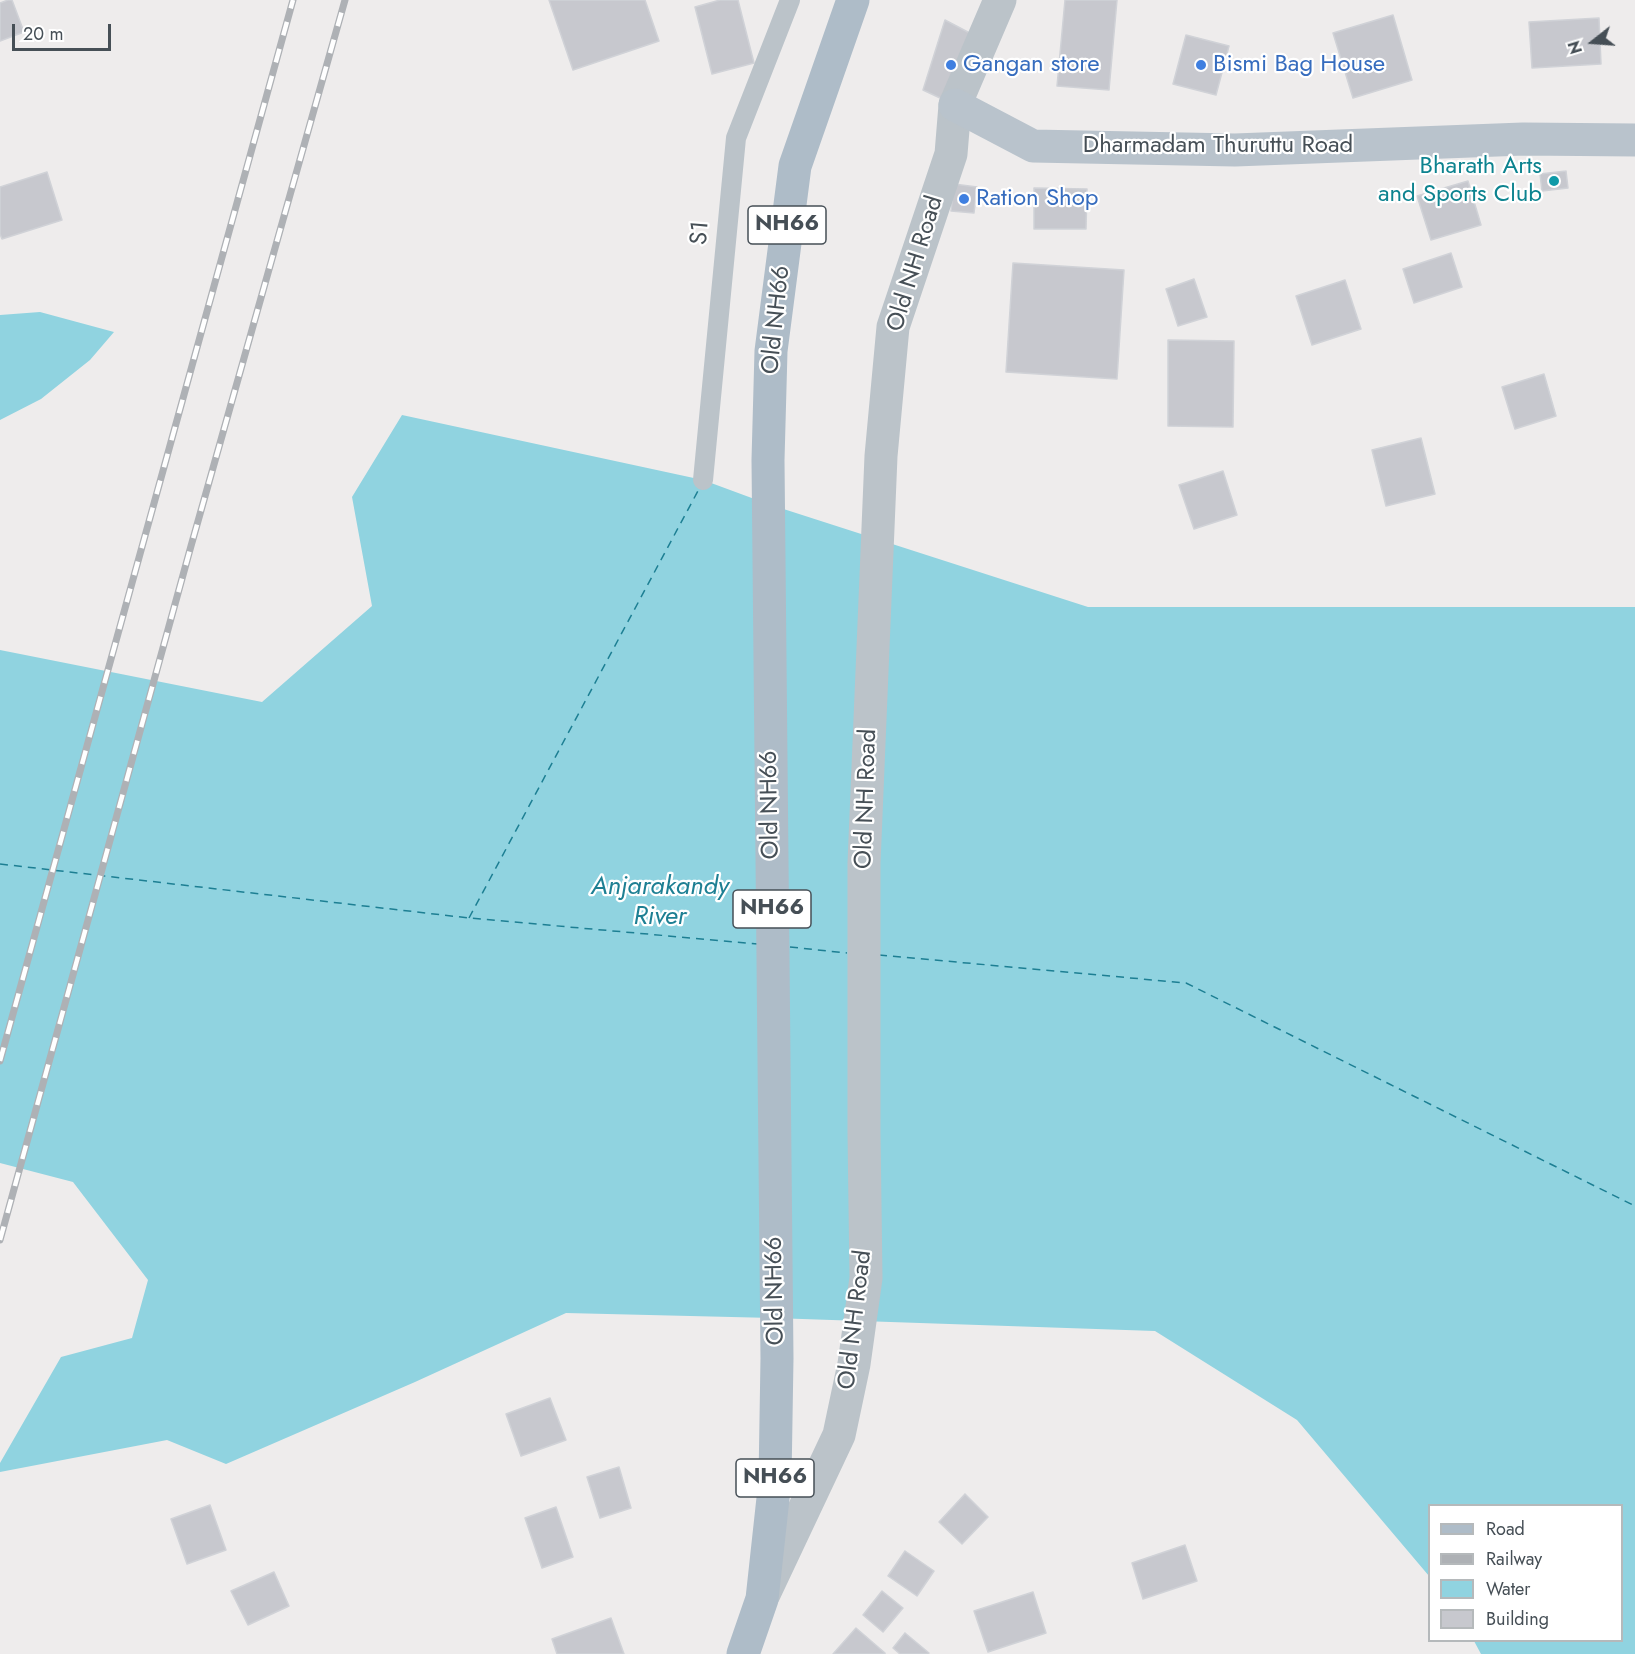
<!DOCTYPE html>
<style>
body{margin:0}
#map{position:relative;width:1635px;height:1654px;overflow:hidden;background:#eeecec;font-family:Jost,sans-serif}
canvas{display:block}
.legend{position:absolute;left:1428px;top:1504px;width:195px;height:138px;box-sizing:border-box;background:#fff;border:2px solid #b5b9bb;margin:0;padding:8px 10px;list-style:none;font-size:18px;color:#464f56}
.legend li{display:flex;align-items:center;gap:12px;height:30px}
.legend b{width:30px;border:2px solid #b5b9bb}
.north{position:absolute;left:1563px;top:12px;width:60px;height:60px;-webkit-text-stroke:4px #fff;paint-order:stroke;rotate:253deg;font-size:16px;font-weight:700;line-height:24px;text-align:center;color:#464f56}
.north::after{content:'';display:block;margin:auto;width:21px;height:27px;background:#464f56;clip-path:polygon(50% 0,100% 100%,50% 72%,0 100%)}
.scale{position:absolute;left:12px;top:24px;width:99px;height:27px;box-sizing:border-box;border:3px solid #464f56;border-top:0;padding-left:8px;font-size:18px;line-height:21px;white-space:nowrap;color:#464f56;-webkit-text-stroke:4px #fff;paint-order:stroke}
</style>
<div id="map">
<canvas width="1635" height="1654"></canvas>
<ul class="legend">
<li><b style="height:8px;background:#aebcc8"></b>Road</li>
<li><b style="height:8px;background:#aeb1b5"></b>Railway</li>
<li><b style="height:16px;background:#90d3e0"></b>Water</li>
<li><b style="height:16px;background:#c7c8ce"></b>Building</li>
</ul>
<div class="north">N</div>
<div class="scale">20 m</div>
</div>
<script>
const g = document.querySelector('canvas').getContext('2d');
g.lineJoin = 'round';
function fill(path, color) {
  g.fillStyle = color;
  g.fill(path, 'evenodd');
}
function shape(rows) {
  const path = new Path2D();
  for (const r of rows) {
    path.moveTo(r[0], r[1]);
    for (let i = 2; i < r.length; i += 2) path.lineTo(r[i], r[i + 1]);
  }
  return path;
}
function strokePath(path, color, width, dash) {
  g.strokeStyle = color;
  g.lineWidth = width;
  g.lineCap = dash ? 'butt' : 'round';
  g.setLineDash(dash || []);
  g.stroke(path);
}
function write(font, color, halo, rows, align = 'center') {
  g.font = font + ' Jost,sans-serif';
  g.lineWidth = 4.5;
  g.setLineDash([]);
  g.textBaseline = 'middle';
  g.strokeStyle = halo;
  g.fillStyle = color;
  for (const [text, x, y, turn = 0] of rows) {
    g.save();
    g.translate(x, y);
    g.rotate((+turn || 0) * Math.PI / 180);
    g.textAlign = isNaN(turn) ? turn : align;
    if (halo) g.strokeText(text, 0, 0);
    g.fillText(text, 0, 0);
    g.restore();
  }
}
const water = shape([
 [40,312,114,332,90,360,41,399,0,420,0,315],
 [402,415,703,480,768,504,1088,607,1635,607,1635,1654,1481,1654,1474,1641,1622,1640,1622,1506,1430,1506,1429,1576,1297,1420,1155,1331,773,1318,566,1313,415,1382,226,1464,167,1440,0,1472,0,1463,61,1357,132,1338,148,1280,73,1182,0,1163,0,650,262,702,372,606,352,497]
]);
const ferry = shape([
 [0,864,469,918,758,944],
 [469,918,699,489],
 [790,947,847,953],
 [879,955,1186,983,1635,1206]
]);
const building = shape([
 [8,0,12,0,24,32,0,41,0,3,8,0],
 [549,0,645,0,659,41,573,70,549,0],
 [720,0,738,0,754,63,712,74,695,7,720,0],
 [1065,0,1117,0,1109,90,1057,86,1065,0],
 [1393,15,1412,80,1353,98,1333,33,1393,15],
 [1599,18,1601,64,1532,68,1529,22,1599,18],
 [945,20,983,40,955,105,923,90,945,20],
 [1186,35,1229,46,1216,95,1173,84,1186,35],
 [1566,171,1568,188,1542,191,1540,174,1566,171],
 [47,172,62,220,2,239,0,234,0,187,47,172],
 [1468,181,1481,225,1431,240,1417,196,1468,181],
 [954,184,977,187,974,213,951,211,954,184],
 [1034,188,1087,189,1086,229,1034,229,1034,188],
 [1451,253,1462,287,1414,303,1403,269,1451,253],
 [1013,263,1124,270,1117,379,1006,372,1013,263],
 [1194,279,1207,317,1178,326,1166,289,1194,279],
 [1345,280,1361,329,1312,345,1296,296,1345,280],
 [1168,340,1234,341,1233,427,1168,426,1168,340],
 [1544,374,1556,416,1515,429,1502,387,1544,374],
 [1421,438,1435,494,1386,506,1372,450,1421,438],
 [1223,471,1237,515,1194,529,1179,485,1223,471],
 [550,1398,566,1440,521,1456,506,1414,550,1398],
 [619,1467,631,1508,600,1518,587,1477,619,1467],
 [965,1494,988,1517,962,1544,939,1522,965,1494],
 [210,1505,226,1550,187,1564,171,1519,210,1505],
 [556,1507,573,1557,542,1568,525,1518,556,1507],
 [1185,1545,1197,1581,1143,1599,1132,1563,1185,1545],
 [905,1551,934,1571,917,1596,888,1576,905,1551],
 [274,1572,289,1606,248,1625,231,1591,274,1572],
 [882,1591,903,1608,883,1632,863,1615,882,1591],
 [1033,1592,1046,1633,988,1652,974,1611,1033,1592],
 [611,1618,624,1654,557,1654,552,1639,611,1618],
 [856,1628,885,1653,885,1654,833,1654,856,1628],
 [905,1633,929,1653,928,1654,900,1654,893,1648,905,1633]
]);
const service = shape([
 [703,480,736,138,790,0]
]);
const tertiary = shape([
 [764,1594,839,1435,854,1364,866,1278,864,1133,864,863,881,456,893,327,951,154,955,105,1000,0]
]);
const secondary = shape([
 [955,105,1033,146,1235,150,1523,139,1635,140]
]);
const primary = shape([
 [743,1654,762,1599,775,1480,777,1358,768,460,771,351,795,166,853,0]
]);
const rail = shape([
 [0,1061,293,0],
 [0,1240,191,546,345,0]
]);
const markers = [
 [951,65,6,"#3f7fe0"],
 [1201,65,6,"#3f7fe0"],
 [1554,181,6,"#0f9aa8"],
 [964,199,6,"#3f7fe0"]
];
const shields = [
 [787,225,78],
 [772,909,78],
 [775,1478,78]
];
const shieldNames = [
 ["NH66",787,225],
 ["NH66",772,909],
 ["NH66",775,1478]
];
const shopNames = [
 ["Gangan store",963,65],
 ["Bismi Bag House",1213,65],
 ["Ration Shop",976,199]
];
const streetNames = [
 ["Dharmadam Thuruttu Road",1218,146],
 ["S1",701,233,-85],
 ["Old NH Road",916,264,-73],
 ["Old NH66",777,320,-84],
 ["Old NH Road",867,799,-88],
 ["Old NH66",771,805,-91],
 ["Old NH66",776,1291,-91],
 ["Old NH Road",856,1320,-83]
];
const cultureNames = [
 ["Bharath Arts",1542,167],
 ["and Sports Club",1542,195]
];
const waterNames = [
 ["Anjarakandy",660,888],
 ["River",660,918]
];
fill(water, '#90d3e0');
strokePath(ferry, '#1d7f93', 1.5, [8, 6]);
fill(building, '#c7c8ce');
strokePath(building, '#d0d2d7', 1.5);
strokePath(service, '#bbc3c9', 20);
strokePath(tertiary, '#bbc3c9', 33);
strokePath(secondary, '#b9c3cc', 33);
strokePath(primary, '#aebcc8', 33);
strokePath(rail, '#aeb1b5', 7);
strokePath(rail, '#fff', 4.5, [14]);
for (const [x, y, r, color] of markers) {
  const dot = new Path2D();
  dot.arc(x, y, r, 0, 2 * Math.PI);
  g.fillStyle = color;
  g.fill(dot);
  strokePath(dot, '#fff', 2);
}
for (const [x, y, w] of shields) {
  const box = new Path2D();
  box.roundRect(x - w / 2, y - 19, w, 38, 4.5);
  g.fillStyle = '#fff';
  g.fill(box);
  strokePath(box, '#464f56', 1.5);
}
write('bold 22px', '#464f56', null, shieldNames);
write('24px', '#366cbe', '#fff', shopNames, 'left');
write('24px', '#464f56', '#fff', streetNames);
write('24px', '#0d838f', '#fff', cultureNames, 'right');
write('italic 26px', '#1d7f93', '#fff', waterNames);
</script>
